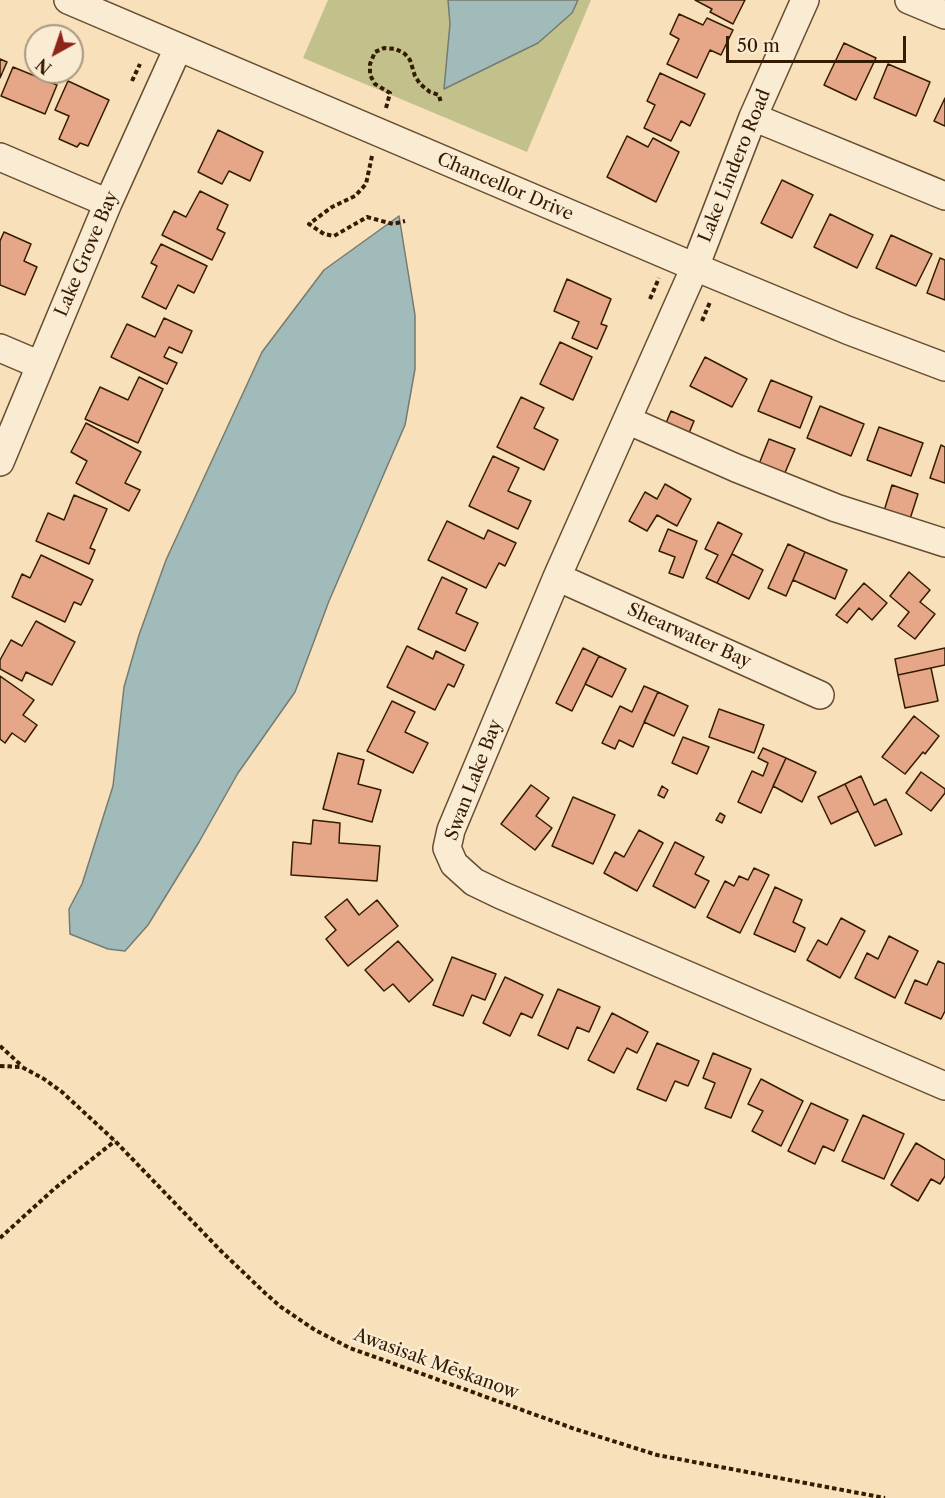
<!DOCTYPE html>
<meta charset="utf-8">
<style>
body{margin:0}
#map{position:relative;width:945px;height:1498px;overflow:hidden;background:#f8e0bb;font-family:"Libre Caslon Text",serif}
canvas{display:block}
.north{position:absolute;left:24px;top:24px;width:60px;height:60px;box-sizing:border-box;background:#faebd3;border:2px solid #ab987f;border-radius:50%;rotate:220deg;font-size:16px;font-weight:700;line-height:24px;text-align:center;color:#351c01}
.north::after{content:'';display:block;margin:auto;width:21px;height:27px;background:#8f2418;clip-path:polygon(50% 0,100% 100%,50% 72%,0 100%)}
.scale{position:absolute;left:726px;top:36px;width:180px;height:27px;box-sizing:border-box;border:3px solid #351c01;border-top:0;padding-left:8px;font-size:18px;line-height:21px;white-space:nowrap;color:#351c01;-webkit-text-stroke:4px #faebd3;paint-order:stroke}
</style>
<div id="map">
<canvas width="945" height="1498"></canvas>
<div class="north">N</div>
<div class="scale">50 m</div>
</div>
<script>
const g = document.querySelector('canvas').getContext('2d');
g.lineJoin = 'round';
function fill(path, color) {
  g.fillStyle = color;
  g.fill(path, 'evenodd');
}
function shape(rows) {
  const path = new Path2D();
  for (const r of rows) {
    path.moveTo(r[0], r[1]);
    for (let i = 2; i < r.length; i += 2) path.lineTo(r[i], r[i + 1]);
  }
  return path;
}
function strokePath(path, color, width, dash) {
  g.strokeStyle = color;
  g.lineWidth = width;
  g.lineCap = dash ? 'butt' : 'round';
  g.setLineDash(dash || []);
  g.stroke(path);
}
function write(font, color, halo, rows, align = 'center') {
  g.font = font + ' "Libre Caslon Text",serif';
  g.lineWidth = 5;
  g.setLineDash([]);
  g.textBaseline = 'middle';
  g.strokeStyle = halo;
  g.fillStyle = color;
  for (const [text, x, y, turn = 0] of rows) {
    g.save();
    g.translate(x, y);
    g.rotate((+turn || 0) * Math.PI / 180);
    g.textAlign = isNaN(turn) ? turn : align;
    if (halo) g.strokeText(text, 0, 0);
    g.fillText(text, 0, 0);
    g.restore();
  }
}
const green = shape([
 [328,0,591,0,527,152,303,58]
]);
const water = shape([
 [448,0,578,0,572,13,538,43,444,89,450,24,448,0],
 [399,216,415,315,415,369,405,425,329,601,295,692,238,773,199,842,148,925,125,951,108,949,70,934,69,909,82,884,113,786,124,687,139,635,166,560,262,352,324,270,399,216]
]);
const building = shape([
 [695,0,745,0,733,24,710,12,712,9,695,0],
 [679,14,703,25,707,18,733,30,721,55,710,50,697,78,667,64,679,39,670,34,679,14],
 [844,43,876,58,856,100,824,85,844,43],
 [0,59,7,62,0,78,0,59],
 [888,64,930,82,916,116,874,98,888,64],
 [13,67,57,85,45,114,1,96,13,67],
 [660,73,705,94,690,126,681,121,671,141,644,128,655,105,647,101,660,73],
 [68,81,109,100,88,146,80,143,77,147,59,139,69,116,55,110,68,81],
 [945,98,945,126,934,121,945,98],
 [218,130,263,152,250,181,229,171,222,184,198,172,218,130],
 [627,136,648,147,653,138,679,152,656,202,607,177,627,136],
 [782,180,813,195,792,238,761,223,782,180],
 [200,191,228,205,217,229,225,233,212,260,162,235,174,211,186,217,200,191],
 [830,214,873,235,857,268,814,247,830,214],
 [4,232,31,244,24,261,37,267,25,295,0,285,0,241,4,232],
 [891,235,932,254,916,286,876,268,891,235],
 [161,244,207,266,194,293,178,285,166,309,142,297,157,266,151,263,161,244],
 [940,258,945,260,945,300,927,293,940,258],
 [567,279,611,299,601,324,607,326,597,349,572,338,579,322,554,311,567,279],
 [164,318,192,331,182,353,169,347,164,357,177,363,167,384,111,357,127,324,155,337,164,318],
 [560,342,592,357,573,400,540,384,560,342],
 [705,357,747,379,732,407,690,386,705,357],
 [139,377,163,389,138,443,85,419,100,387,128,400,139,377],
 [771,380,812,397,800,428,758,411,771,380],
 [521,397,544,408,534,428,558,440,544,470,497,447,521,397],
 [820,406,864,424,851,456,807,438,820,406],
 [671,411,694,421,687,438,664,428,671,411],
 [86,423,141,452,125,483,140,490,129,511,76,483,87,461,71,452,86,423],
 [879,427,923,443,911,476,867,460,879,427],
 [769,439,795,449,784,475,759,464,769,439],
 [941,445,945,447,945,483,930,478,941,445],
 [493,456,519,468,508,491,531,501,518,529,469,506,493,456],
 [665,484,691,499,677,526,657,515,647,531,629,521,645,492,657,499,665,484],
 [892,485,918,494,910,519,884,511,892,485],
 [74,495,107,509,90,548,95,550,89,564,36,541,48,513,64,520,74,495],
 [447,521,484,539,488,530,516,543,505,566,499,563,486,588,428,560,447,521],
 [718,522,742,534,717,583,706,578,718,555,705,549,718,522],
 [668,529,697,541,683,578,669,573,675,557,659,551,668,529],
 [788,544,805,552,786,596,768,588,788,544],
 [805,552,847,570,835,599,793,580,805,552],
 [732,554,763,570,749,599,717,583,732,554],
 [41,555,93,580,81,605,74,602,65,622,12,597,22,574,30,578,41,555],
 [909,572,930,590,920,602,935,614,915,639,898,626,909,612,890,596,909,572],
 [442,577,467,589,456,613,478,623,465,651,418,629,442,577],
 [864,583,887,603,872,620,859,608,847,623,836,615,864,583],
 [36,621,75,642,52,685,26,672,22,681,0,669,0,660,11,640,22,646,36,621],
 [407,646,433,659,436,651,464,665,454,687,448,684,435,710,387,687,407,646],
 [583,648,599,656,572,711,556,703,583,648],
 [945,648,945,665,898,675,895,659,945,648],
 [599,656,626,669,612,697,585,684,599,656],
 [931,668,938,701,905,708,898,675,931,668],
 [0,676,34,700,23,715,37,725,25,742,12,733,5,743,0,739,0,676],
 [644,686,658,692,633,747,619,740,615,749,602,743,620,706,632,712,644,686],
 [658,692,688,706,674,736,644,722,658,692],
 [392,701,415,712,405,732,428,743,413,773,367,751,392,701],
 [719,709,764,725,754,753,709,737,719,709],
 [914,716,939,736,925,754,923,752,905,774,882,757,914,716],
 [683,737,709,747,697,774,672,763,683,737],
 [763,748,786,758,761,813,738,802,752,771,763,776,768,763,758,758,763,748],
 [338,753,364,760,358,784,381,790,372,822,323,809,338,753],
 [786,758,816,772,802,802,773,786,786,758],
 [921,772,945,789,945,793,931,811,906,793,921,772],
 [861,776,874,805,886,799,902,834,875,846,845,784,861,776],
 [845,784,858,811,831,824,818,797,845,784],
 [531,785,549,798,536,816,552,828,535,850,501,824,531,785],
 [662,786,668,790,664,798,658,795,662,786],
 [573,797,615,815,593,864,552,846,573,797],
 [720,813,725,816,722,823,716,820,720,813],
 [313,820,340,823,339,843,380,846,377,881,291,875,293,842,311,844,313,820],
 [639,830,663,843,637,891,604,873,615,852,624,857,639,830],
 [675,842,704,857,695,874,709,881,695,908,653,886,675,842],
 [754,868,769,875,740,933,707,917,725,881,734,886,739,876,748,880,754,868],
 [775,887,802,900,793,922,805,928,795,952,754,934,775,887],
 [347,899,359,915,377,900,398,926,348,966,326,939,336,930,325,917,347,899],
 [841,918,865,931,840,978,807,960,818,940,827,945,841,918],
 [889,936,918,951,895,998,855,978,867,953,878,959,889,936],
 [398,941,433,980,409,1002,393,984,384,991,365,970,398,941],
 [452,957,496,974,485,1000,472,995,463,1016,433,1005,452,957],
 [938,961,945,964,945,1011,941,1019,905,1003,915,980,927,985,938,961],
 [505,977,543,995,532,1018,521,1013,510,1036,483,1023,505,977],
 [558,989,600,1007,589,1032,577,1027,568,1049,538,1035,558,989],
 [612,1013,648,1032,637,1053,627,1048,614,1073,588,1060,612,1013],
 [657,1043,699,1061,688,1086,675,1081,666,1101,637,1089,657,1043],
 [713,1053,751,1069,731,1118,705,1108,715,1083,703,1078,713,1053],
 [761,1079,803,1101,781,1146,752,1131,763,1111,748,1104,761,1079],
 [811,1103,848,1120,834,1151,823,1146,815,1164,788,1151,811,1103],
 [863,1115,904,1134,884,1179,842,1161,863,1115],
 [916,1143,945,1160,945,1176,940,1184,931,1179,918,1201,891,1185,916,1143]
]);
const path = shape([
 [132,81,140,64],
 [386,108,390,93,375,84,370,75,370,64,375,52,384,48,396,49,405,54,410,60,415,76,420,84,430,92,439,95,441,103],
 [372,156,366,184,355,196,332,207,309,224,324,234,334,236,367,217,393,224,405,221],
 [650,299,659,278],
 [702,321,710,302],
 [0,1046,22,1066],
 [0,1066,22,1067,44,1079,62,1092,115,1141,221,1251,265,1293,281,1307,315,1330,350,1348,575,1429,657,1455,885,1498],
 [0,1238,54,1189,115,1141]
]);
const minor = shape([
 [68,0,695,267,847,330,945,367],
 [805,0,753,117,695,267,557,577,451,830,447,848,454,864,474,882,501,895,945,1086],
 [909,0,945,15],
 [753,117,945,196],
 [0,157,108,203],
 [0,348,40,365],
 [627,420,736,468,836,508,945,543],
 [0,462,108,203,178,48],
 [557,577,820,695]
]);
const streetNames = [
 ["Lake Lindero Road",735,166,-68],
 ["Chancellor Drive",505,187,23],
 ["Lake Grove Bay",87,254,-67],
 ["Shearwater Bay",689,636,24],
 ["Swan Lake Bay",474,780,-69],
 ["Awasisak Mēskanow",436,1364,20]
];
fill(green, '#c2c18c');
fill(water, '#a1bbba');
strokePath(water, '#767b70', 1.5);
fill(building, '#e6a789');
strokePath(building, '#351c01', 1.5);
strokePath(minor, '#664d30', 30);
strokePath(path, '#351c01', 4, [4.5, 3]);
strokePath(minor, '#faebd3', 27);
write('18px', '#351c01', '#faebd3', streetNames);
</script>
